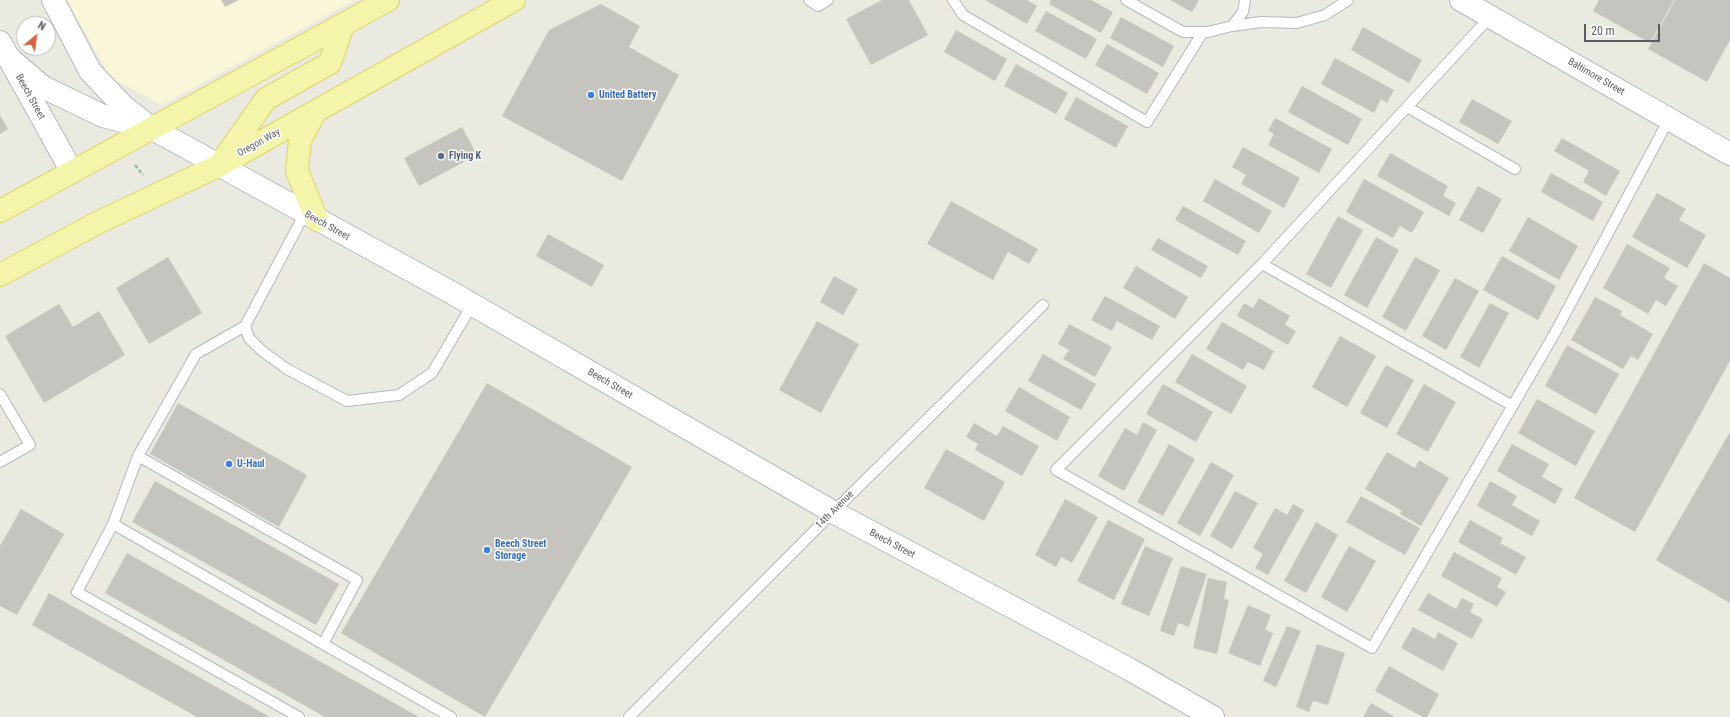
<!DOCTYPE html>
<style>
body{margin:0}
#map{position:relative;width:1730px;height:717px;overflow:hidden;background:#eaeae0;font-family:"Roboto Condensed",sans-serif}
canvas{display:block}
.north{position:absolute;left:16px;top:16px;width:40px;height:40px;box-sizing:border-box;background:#fff;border:1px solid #bdbdbf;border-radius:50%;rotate:29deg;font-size:11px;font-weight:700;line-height:16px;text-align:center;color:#595b60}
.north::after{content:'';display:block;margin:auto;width:14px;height:18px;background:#d4633d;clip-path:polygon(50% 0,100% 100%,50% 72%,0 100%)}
.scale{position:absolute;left:1584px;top:24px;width:76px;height:18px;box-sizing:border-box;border:2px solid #595b60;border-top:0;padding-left:5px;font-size:12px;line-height:14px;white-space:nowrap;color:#595b60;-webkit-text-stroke:3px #fff;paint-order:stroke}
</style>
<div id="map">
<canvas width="1730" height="717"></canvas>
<div class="north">N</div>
<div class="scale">20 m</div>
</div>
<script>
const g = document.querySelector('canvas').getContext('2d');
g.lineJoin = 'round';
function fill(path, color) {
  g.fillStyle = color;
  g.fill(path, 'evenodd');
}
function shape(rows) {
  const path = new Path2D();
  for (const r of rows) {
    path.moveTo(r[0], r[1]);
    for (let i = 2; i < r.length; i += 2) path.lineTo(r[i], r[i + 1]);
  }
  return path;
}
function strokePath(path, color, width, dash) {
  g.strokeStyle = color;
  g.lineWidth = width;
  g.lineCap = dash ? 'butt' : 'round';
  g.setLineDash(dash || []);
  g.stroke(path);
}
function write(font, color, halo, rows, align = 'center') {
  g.font = font + ' "Roboto Condensed",sans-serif';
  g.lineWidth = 3;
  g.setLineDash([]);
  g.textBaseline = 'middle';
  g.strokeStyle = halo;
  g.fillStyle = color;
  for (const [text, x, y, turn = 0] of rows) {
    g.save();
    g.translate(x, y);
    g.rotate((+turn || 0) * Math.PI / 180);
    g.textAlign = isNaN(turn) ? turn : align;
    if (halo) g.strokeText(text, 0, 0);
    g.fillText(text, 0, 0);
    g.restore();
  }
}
const commercial = shape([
 [67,0,355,0,162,105,110,77]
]);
const building = shape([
 [221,0,239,0,225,7],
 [882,0,909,0,928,35,871,65,846,19],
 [985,0,1027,0,1037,6,1027,24],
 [1051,0,1091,0,1113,12,1101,33,1049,4],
 [1170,0,1199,0,1192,12],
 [1599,0,1674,0,1650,43,1593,11],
 [1675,0,1730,0,1730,40,1707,82,1648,49],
 [601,4,640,26,629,47,679,75,622,181,502,116,549,30],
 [1046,11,1097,39,1086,59,1035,31],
 [1121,17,1174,46,1163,67,1110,38],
 [1363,27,1422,60,1409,83,1351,50],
 [956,30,1007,59,995,81,944,52],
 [1107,44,1159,73,1147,94,1095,65],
 [1335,58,1394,90,1387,103,1381,99,1374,113,1321,84],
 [1016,64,1068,93,1056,114,1004,86],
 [1302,86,1362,119,1348,145,1288,112],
 [1076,97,1128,126,1116,148,1064,119],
 [1472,99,1512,121,1498,144,1459,122],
 [0,115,8,129,0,134],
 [1275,118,1332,149,1319,173,1268,145,1274,134,1268,131],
 [462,127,477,155,419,186,404,158],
 [1562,138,1620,171,1606,196,1583,182,1589,171,1554,151],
 [1243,147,1300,178,1284,208,1241,184,1246,175,1232,167],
 [1390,153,1448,186,1443,196,1456,203,1449,216,1377,176],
 [1551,173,1603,202,1593,221,1541,192],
 [1215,179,1272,211,1259,233,1203,201],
 [1364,179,1424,212,1412,233,1400,226,1393,238,1346,212],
 [1478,186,1502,199,1483,233,1459,220],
 [1657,193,1686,209,1679,220,1706,235,1687,268,1632,237],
 [951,201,1038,249,1029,264,1008,252,993,280,927,244],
 [1183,206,1246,241,1238,255,1175,220],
 [1338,216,1363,230,1331,288,1306,274],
 [1528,217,1578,246,1559,280,1509,251],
 [548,234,604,265,592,287,536,256],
 [1376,237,1399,250,1367,308,1344,295],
 [1158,238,1208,266,1201,278,1151,250],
 [1627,244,1670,268,1664,278,1678,286,1666,306,1656,300,1648,314,1603,288],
 [1502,256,1556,286,1538,320,1483,290],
 [168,257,202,313,149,344,116,288],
 [1415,257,1440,270,1406,331,1382,317],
 [1704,263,1730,278,1730,361,1635,532,1574,498],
 [1136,266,1188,297,1175,319,1123,288],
 [834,276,858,289,843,315,820,302],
 [1455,278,1479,291,1446,350,1422,336],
 [1105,296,1160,326,1152,340,1117,321,1112,331,1091,320],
 [1595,297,1622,311,1620,315,1653,334,1638,360,1631,356,1623,369,1571,340],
 [1259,298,1290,316,1285,325,1296,331,1288,345,1237,316,1244,303,1253,308],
 [1490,303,1509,313,1479,368,1460,357],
 [59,304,73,327,99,311,125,355,44,403,5,336],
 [817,321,859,344,821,413,779,390],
 [1222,322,1274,351,1264,370,1248,362,1243,370,1206,349],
 [1069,324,1112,347,1095,377,1063,359,1069,350,1058,344],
 [1340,336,1376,356,1347,407,1312,387],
 [1567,345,1619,374,1596,415,1545,386],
 [1043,354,1096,384,1081,410,1028,381],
 [1192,354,1247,386,1231,414,1175,382],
 [1386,365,1414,380,1387,428,1360,413],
 [487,383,632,467,485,717,341,633],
 [1163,384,1213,412,1196,442,1146,414],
 [1424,384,1456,402,1428,452,1396,434],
 [1019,387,1070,417,1057,441,1005,411],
 [1537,399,1595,431,1576,466,1518,433],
 [178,403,307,475,279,527,150,454],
 [1143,422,1157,430,1124,491,1098,476,1125,428,1137,435],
 [974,423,997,436,1003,426,1039,446,1022,476,975,450,978,444,966,437],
 [1730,432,1730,603,1656,560],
 [1169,444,1195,459,1163,516,1137,502],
 [1512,444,1549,464,1542,477,1563,489,1555,504,1497,471],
 [946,449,1005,482,984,521,924,488],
 [1387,452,1415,468,1419,460,1449,478,1421,526,1400,514,1402,511,1365,489],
 [1211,462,1234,475,1200,536,1177,523],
 [155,481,339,584,316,625,132,522],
 [1490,481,1517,496,1512,505,1540,521,1532,536,1477,506],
 [1235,491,1258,503,1232,549,1210,536],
 [1361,496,1420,528,1405,555,1346,522],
 [1065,499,1098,517,1072,563,1061,557,1056,567,1035,555],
 [1293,504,1304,510,1268,575,1255,568,1263,554,1253,548,1275,508,1287,515],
 [21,509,64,534,17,615,0,606,0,546],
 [1108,520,1145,539,1114,600,1077,581],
 [1470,520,1503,538,1500,543,1526,557,1516,575,1458,542],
 [1316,522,1338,535,1306,593,1284,581],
 [1145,546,1173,558,1149,616,1121,604],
 [1349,546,1376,561,1347,612,1321,597],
 [1454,552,1502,578,1497,587,1506,592,1497,607,1441,576],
 [127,553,419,717,325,717,105,593],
 [1181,566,1207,574,1189,627,1178,623,1174,636,1160,631],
 [1208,578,1227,582,1224,599,1229,600,1217,654,1193,648],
 [49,593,270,717,197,717,32,625],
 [1428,593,1456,609,1462,598,1474,604,1470,612,1483,619,1472,639,1418,610],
 [1248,605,1271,615,1265,630,1273,633,1260,666,1228,653],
 [1287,626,1301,631,1276,687,1263,681],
 [1413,627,1435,639,1438,632,1458,643,1443,671,1401,648],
 [1317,644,1345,653,1328,705,1313,701,1309,712,1296,707],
 [1389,666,1439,694,1427,717,1423,717,1375,691],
 [1371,703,1395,717,1363,717]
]);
const path = shape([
 [135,165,143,175]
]);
const lane = shape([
 [809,0,818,6,828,0],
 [953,0,963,15,1147,122,1203,32],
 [1126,0,1183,32,1208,32,1232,26,1261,22,1297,23,1325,15,1348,0],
 [1490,17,1262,264,1056,470,1372,648,1556,331,1669,119],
 [1232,26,1243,12,1245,0],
 [1407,107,1515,169],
 [305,213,245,326,249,338,262,351,287,369,347,401,399,395,432,373,472,305],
 [1262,264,1513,406],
 [245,326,196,354,138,456,113,524,77,592,299,717],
 [0,394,30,445,0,462],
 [138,456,357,580,323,644],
 [113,524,451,717],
 [629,717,833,512,1043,305]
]);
const secondary = shape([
 [53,0,90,71,123,106,151,128,454,294,833,512,1129,669,1213,717],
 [1461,0,1730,154],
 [0,42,72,172],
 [9,58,43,87,103,116,145,127]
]);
const primary = shape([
 [315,112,300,141,297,171,317,220],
 [223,160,266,99,330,63,343,25],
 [0,211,388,0],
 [0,275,99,222,220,165,514,0]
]);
const markers = [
 [591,95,4,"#3f7fe0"],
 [441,156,4,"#5c6f8a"],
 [229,464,4,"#3f7fe0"],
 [487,550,4,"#3f7fe0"]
];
const streetNames = [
 ["Baltimore Street",1596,77,30],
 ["Beech Street",30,97,61],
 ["Oregon Way",259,143,-29],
 ["Beech Street",327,226,29],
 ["Beech Street",610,384,30],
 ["14th Avenue",835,510,-45],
 ["Beech Street",892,544,28]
];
const shopNames = [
 ["United Battery",599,95],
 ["U-Haul",237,464],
 ["Beech Street",495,544],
 ["Storage",495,556]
];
const serviceNames = [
 ["Flying K",449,156]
];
fill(commercial, '#f9f7d7');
fill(building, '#c6c4be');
strokePath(lane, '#b6b7bc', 12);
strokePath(secondary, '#b6b8be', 24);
strokePath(primary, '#e0d264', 24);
strokePath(path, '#98bda9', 2.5, [4, 2]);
strokePath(lane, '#fff', 10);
strokePath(secondary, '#fff', 22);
strokePath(primary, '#f4f5ab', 22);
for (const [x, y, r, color] of markers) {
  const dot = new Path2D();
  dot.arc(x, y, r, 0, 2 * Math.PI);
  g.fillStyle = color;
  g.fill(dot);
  strokePath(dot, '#fff', 1.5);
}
write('10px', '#595b60', '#fff', streetNames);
write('bold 10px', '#366cbe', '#fff', shopNames, 'left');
write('bold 10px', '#4e5e75', '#fff', serviceNames, 'left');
</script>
